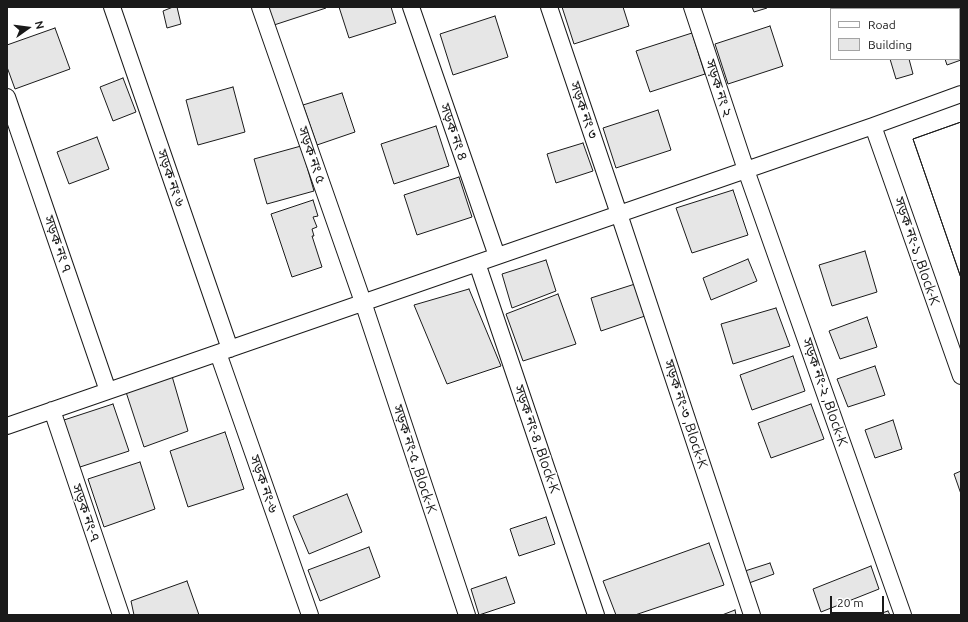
<!DOCTYPE html>
<meta charset="utf-8">
<style>
body{margin:0}
#map{position:relative;width:968px;height:622px;overflow:hidden;background:#fff;font-family:Ubuntu,sans-serif}
canvas{display:block}
.frame{position:absolute;inset:0;border:8px solid #1a1a1a;pointer-events:none}
.legend{position:absolute;left:830px;top:8px;width:130px;height:52px;box-sizing:border-box;background:#fff;border:1px solid #a3a3a3;margin:0;padding:5px 7px;list-style:none;font-size:12px;color:#1a1a1a}
.legend li{display:flex;align-items:center;gap:8px;height:20px}
.legend b{width:20px;border:1px solid #a3a3a3}
.north{position:absolute;left:8px;top:8px;width:40px;height:40px;-webkit-text-stroke:3px #fff;paint-order:stroke;rotate:76deg;font-size:11px;font-weight:700;line-height:16px;text-align:center;color:#1a1a1a}
.north::after{content:'';display:block;margin:auto;width:14px;height:18px;background:#1a1a1a;clip-path:polygon(50% 0,100% 100%,50% 72%,0 100%)}
.scale{position:absolute;left:830px;top:596px;width:54px;height:18px;box-sizing:border-box;border:2px solid #1a1a1a;border-top:0;padding-left:5px;font-size:12px;line-height:14px;white-space:nowrap;color:#1a1a1a;-webkit-text-stroke:3px #fff;paint-order:stroke}
</style>
<div id="map">
<canvas width="968" height="622"></canvas>
<div class="frame"></div>
<ul class="legend">
<li><b style="height:5px;background:#fff"></b>Road</li>
<li><b style="height:11px;background:#e6e6e6"></b>Building</li>
</ul>
<div class="north">N</div>
<div class="scale">20 m</div>
</div>
<script>
const g = document.querySelector('canvas').getContext('2d');
g.lineJoin = 'round';
function fill(path, color) {
  g.fillStyle = color;
  g.fill(path, 'evenodd');
}
function shape(rows) {
  const path = new Path2D();
  for (const r of rows) {
    path.moveTo(r[0], r[1]);
    for (let i = 2; i < r.length; i += 2) path.lineTo(r[i], r[i + 1]);
  }
  return path;
}
function strokePath(path, color, width, dash) {
  g.strokeStyle = color;
  g.lineWidth = width;
  g.lineCap = dash ? 'butt' : 'round';
  g.setLineDash(dash || []);
  g.stroke(path);
}
function write(font, color, halo, rows, align = 'center') {
  g.font = font + ' Ubuntu,"Noto Sans Bengali",sans-serif';
  g.lineWidth = 3;
  g.setLineDash([]);
  g.textBaseline = 'middle';
  g.strokeStyle = halo;
  g.fillStyle = color;
  for (const [text, x, y, turn = 0] of rows) {
    g.save();
    g.translate(x, y);
    g.rotate((+turn || 0) * Math.PI / 180);
    g.textAlign = isNaN(turn) ? turn : align;
    if (halo) g.strokeText(text, 0, 0);
    g.fillText(text, 0, 0);
    g.restore();
  }
}
const building = shape([
 [173,7,177,7,181,24,167,28,163,11,173,7],
 [265,7,326,7,326,8,271,26,265,7],
 [339,7,391,7,396,23,349,38,339,7],
 [562,7,623,7,629,26,574,44,562,7],
 [752,7,767,7,767,8,754,12,752,7],
 [874,7,893,7,893,9,874,9,874,7],
 [495,16,508,57,453,75,440,34,495,16],
 [961,18,961,60,947,65,945,59,959,59,959,19,961,18],
 [770,26,783,66,728,84,715,44,770,26],
 [55,28,70,69,15,89,7,67,7,45,55,28],
 [692,33,705,74,650,92,636,51,692,33],
 [890,59,909,59,913,74,896,79,890,59],
 [123,78,136,112,113,121,100,87,123,78],
 [233,87,245,132,198,145,186,100,233,87],
 [342,93,355,132,317,145,303,105,342,93],
 [658,110,671,150,616,168,603,128,658,110],
 [961,122,961,278,913,139,961,122],
 [961,122,961,278,913,139,961,122],
 [436,126,449,166,394,184,381,144,436,126],
 [97,137,109,169,69,184,57,152,97,137],
 [583,143,593,171,556,183,547,154,583,143],
 [301,146,314,191,267,204,254,159,301,146],
 [459,177,472,217,417,235,404,195,459,177],
 [733,190,748,235,692,253,676,208,733,190],
 [313,200,318,216,313,217,317,227,312,229,314,236,312,236,322,267,292,277,271,214,313,200],
 [865,251,877,292,832,306,819,265,865,251],
 [748,259,757,281,711,300,703,278,748,259],
 [546,260,556,291,512,308,502,274,546,260],
 [635,284,645,316,601,331,591,298,635,284],
 [469,289,501,366,447,384,414,305,469,289],
 [558,294,576,344,523,361,506,314,558,294],
 [776,308,790,346,733,364,721,324,776,308],
 [867,317,877,347,840,359,829,331,867,317],
 [793,356,805,391,752,410,740,375,793,356],
 [875,366,885,395,848,407,837,379,875,366],
 [172,376,188,431,144,447,126,392,172,376],
 [113,404,129,451,77,468,61,421,113,404],
 [811,404,824,439,771,458,758,423,811,404],
 [893,420,902,449,875,458,865,430,893,420],
 [225,432,244,489,188,507,170,451,225,432],
 [140,462,155,509,104,527,88,479,140,462],
 [961,471,961,494,954,474,961,471],
 [347,494,362,532,309,554,293,516,347,494],
 [546,517,555,544,519,556,510,529,546,517],
 [709,543,724,585,635,615,616,615,603,581,709,543],
 [369,547,380,577,320,601,308,570,369,547],
 [770,563,774,574,749,583,745,571,770,563],
 [871,566,879,589,821,612,813,589,871,566],
 [506,577,515,603,479,615,471,589,506,577],
 [187,581,199,615,134,615,131,601,187,581],
 [735,610,736,615,722,615,735,610],
 [888,611,890,615,876,615,888,611]
]);
const street = shape([
 [112,7,230,349],
 [260,7,363,302,467,615],
 [411,7,497,256],
 [549,7,619,214,752,615],
 [692,7,746,170,903,615],
 [7,97,108,391],
 [873,126,961,376],
 [477,263,596,615],
 [218,353,310,615],
 [52,410,121,615],
 [7,426,873,126,961,94]
]);
const streetNames = [
 ["সড়ক নং ২",719,88,72],
 ["সড়ক নং ৩",584,110,71],
 ["সড়ক নং ৪",454,132,71],
 ["সড়ক নং ৫",312,155,71],
 ["সড়ক নং ৬",171,178,71],
 ["সড়ক নং ৭",58,244,71],
 ["সড়ক নং-১ ,Block-K",917,251,71],
 ["সড়ক নং-২ ,Block-K",825,392,71],
 ["সড়ক নং-৩ ,Block-K",686,414,72],
 ["সড়ক নং-৪ ,Block-K",537,439,71],
 ["সড়ক নং-৫ ,Block-K",415,459,72],
 ["সড়ক নং-৬",264,484,71],
 ["সড়ক নং-৭",86,513,71]
];
fill(building, '#e6e6e6');
strokePath(building, '#1a1a1a', 1);
strokePath(street, '#1a1a1a', 18);
strokePath(street, '#fff', 16);
write('14px', '#1a1a1a', '#fff', streetNames);
</script>
